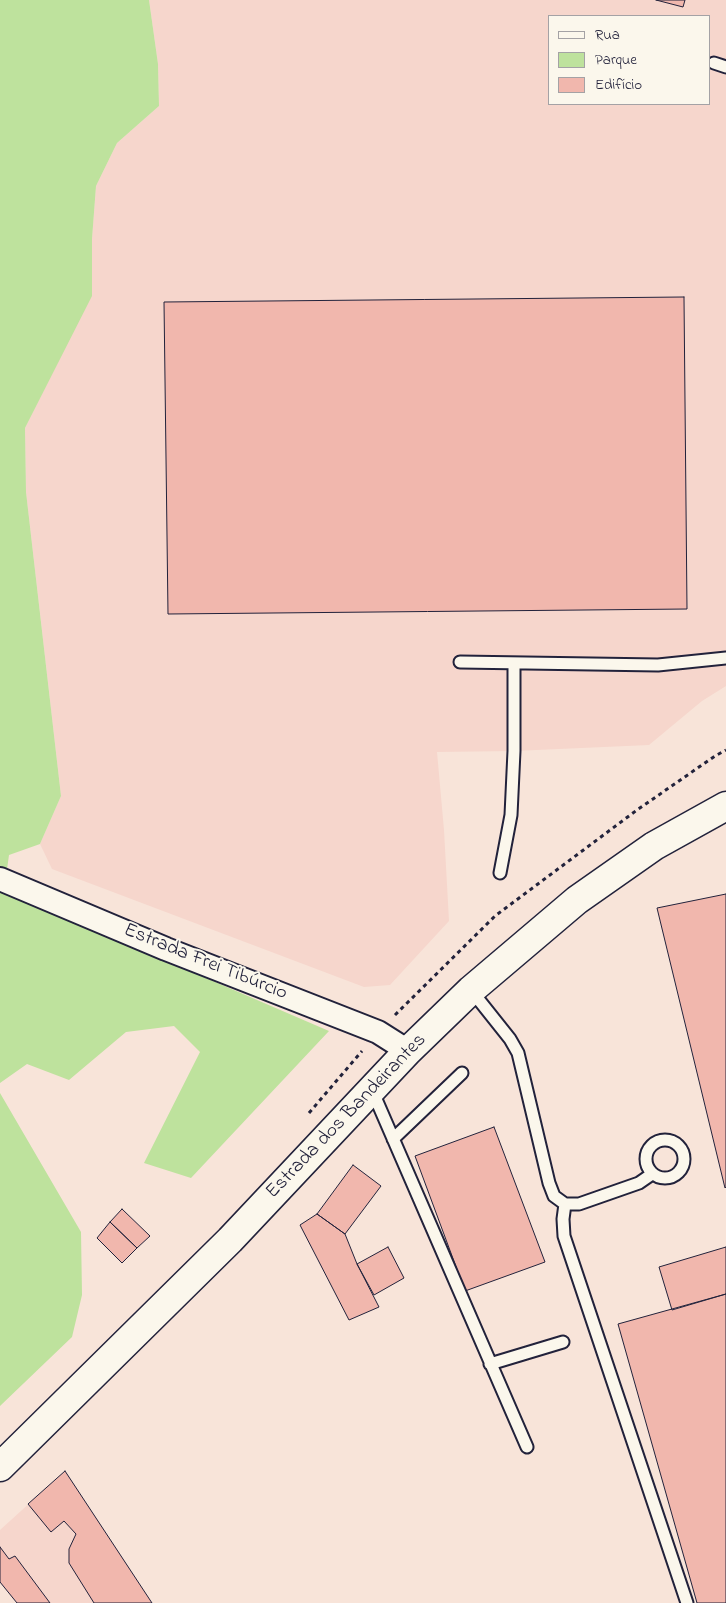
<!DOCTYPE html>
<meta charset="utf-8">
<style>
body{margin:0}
#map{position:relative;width:726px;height:1603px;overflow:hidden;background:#f8e4d9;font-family:"Indie Flower",sans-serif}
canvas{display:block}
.legend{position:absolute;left:548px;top:15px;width:162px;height:90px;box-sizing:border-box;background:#fbf7ec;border:1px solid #a4a2a5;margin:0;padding:6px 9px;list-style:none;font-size:15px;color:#22223b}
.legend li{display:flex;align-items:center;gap:10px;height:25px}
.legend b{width:25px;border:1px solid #a4a2a5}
</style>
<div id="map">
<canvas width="726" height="1603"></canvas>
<ul class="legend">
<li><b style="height:6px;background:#fbf7ec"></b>Rua</li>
<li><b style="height:14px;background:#bee29d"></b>Parque</li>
<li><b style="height:14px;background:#f1b7ad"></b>Edifício</li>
</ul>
</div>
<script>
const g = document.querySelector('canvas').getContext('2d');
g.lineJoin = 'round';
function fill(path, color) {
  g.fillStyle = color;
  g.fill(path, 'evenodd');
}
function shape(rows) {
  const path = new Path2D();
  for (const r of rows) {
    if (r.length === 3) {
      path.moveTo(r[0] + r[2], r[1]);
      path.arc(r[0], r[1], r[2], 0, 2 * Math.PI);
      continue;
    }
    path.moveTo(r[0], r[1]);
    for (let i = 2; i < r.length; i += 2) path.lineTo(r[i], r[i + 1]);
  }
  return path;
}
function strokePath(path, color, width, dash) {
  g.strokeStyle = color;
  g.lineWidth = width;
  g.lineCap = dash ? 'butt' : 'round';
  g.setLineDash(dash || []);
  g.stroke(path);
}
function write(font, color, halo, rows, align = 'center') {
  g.font = font + ' "Indie Flower",sans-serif';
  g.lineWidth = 4;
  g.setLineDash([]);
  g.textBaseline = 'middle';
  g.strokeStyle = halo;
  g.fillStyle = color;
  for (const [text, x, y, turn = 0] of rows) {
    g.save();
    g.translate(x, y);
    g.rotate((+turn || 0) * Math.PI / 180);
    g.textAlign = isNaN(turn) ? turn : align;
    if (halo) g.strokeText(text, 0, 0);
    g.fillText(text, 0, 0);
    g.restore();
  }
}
const built = shape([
 [149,0,726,0,726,686,702,701,649,745,514,751,437,752,444,830,449,921,390,985,364,987,52,869,40,844,61,796,26,492,25,428,51,375,92,239,96,186,117,143,159,106,158,64],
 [550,16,710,16,710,104,550,104],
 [65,1471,152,1603,17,1603,0,1582,0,1530]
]);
const green = shape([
 [0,0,149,0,158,64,159,106,117,143,96,186,92,239,92,296,25,428,26,492,61,796,40,844,9,855,4,891,329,1031,191,1178,144,1163,200,1052,174,1026,126,1032,69,1080,27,1064,0,1083],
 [0,1093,81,1232,82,1295,72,1337,0,1406]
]);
const building = shape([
 [656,0,685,0,683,7,656,0],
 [684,297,687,609,168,614,164,302,684,297],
 [726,894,726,1187,725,1188,657,908,726,894],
 [494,1127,545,1262,465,1291,415,1156,494,1127],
 [353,1165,381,1186,345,1234,317,1214,353,1165],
 [122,1209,150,1236,137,1248,110,1222,122,1209],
 [317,1214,345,1234,357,1264,379,1307,349,1320,300,1225,317,1214],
 [110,1222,137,1248,122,1263,97,1238,110,1222],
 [388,1247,404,1278,374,1295,357,1264,388,1247],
 [726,1247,726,1294,672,1310,659,1267,726,1247],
 [726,1294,726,1603,697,1603,618,1324,726,1294],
 [65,1471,152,1603,94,1603,69,1563,69,1549,76,1534,64,1521,51,1532,28,1504,65,1471],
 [0,1547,9,1559,15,1556,50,1603,17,1603,0,1582,0,1547]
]);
const path = shape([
 [395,1015,495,916,637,810,715,756,726,750],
 [309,1113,362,1051]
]);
const service = shape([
 [714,63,726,67],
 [460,662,658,665,726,658],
 [500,873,511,815,514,751,514,663],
 [471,990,510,1039,518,1053,549,1183,554,1196,565,1204,579,1204,639,1183,652,1174],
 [372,1090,527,1447],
 [393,1139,462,1073],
 [665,1159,19],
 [565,1204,563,1219,564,1236,687,1603],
 [490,1364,563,1342]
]);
const minor = shape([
 [0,879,166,949,378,1032,408,1051]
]);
const secondary = shape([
 [0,1467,230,1240,408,1051,471,990,577,900,654,846,726,806]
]);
const streetNames = [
 ["Estrada Frei Tibúrcio",205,963,22],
 ["Estrada dos Bandeirantes",347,1117,-46]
];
fill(built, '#f6d6cc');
fill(green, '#bee29d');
fill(building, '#f1b7ad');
strokePath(building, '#22223b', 1);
strokePath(service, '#22223b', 15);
strokePath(minor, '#22223b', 26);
strokePath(secondary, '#22223b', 31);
strokePath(path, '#22223b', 3, [4, 4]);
strokePath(service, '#fbf7ec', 11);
strokePath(minor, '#fbf7ec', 22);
strokePath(secondary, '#fbf7ec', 28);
write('20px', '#22223b', '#fbf7ec', streetNames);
</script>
